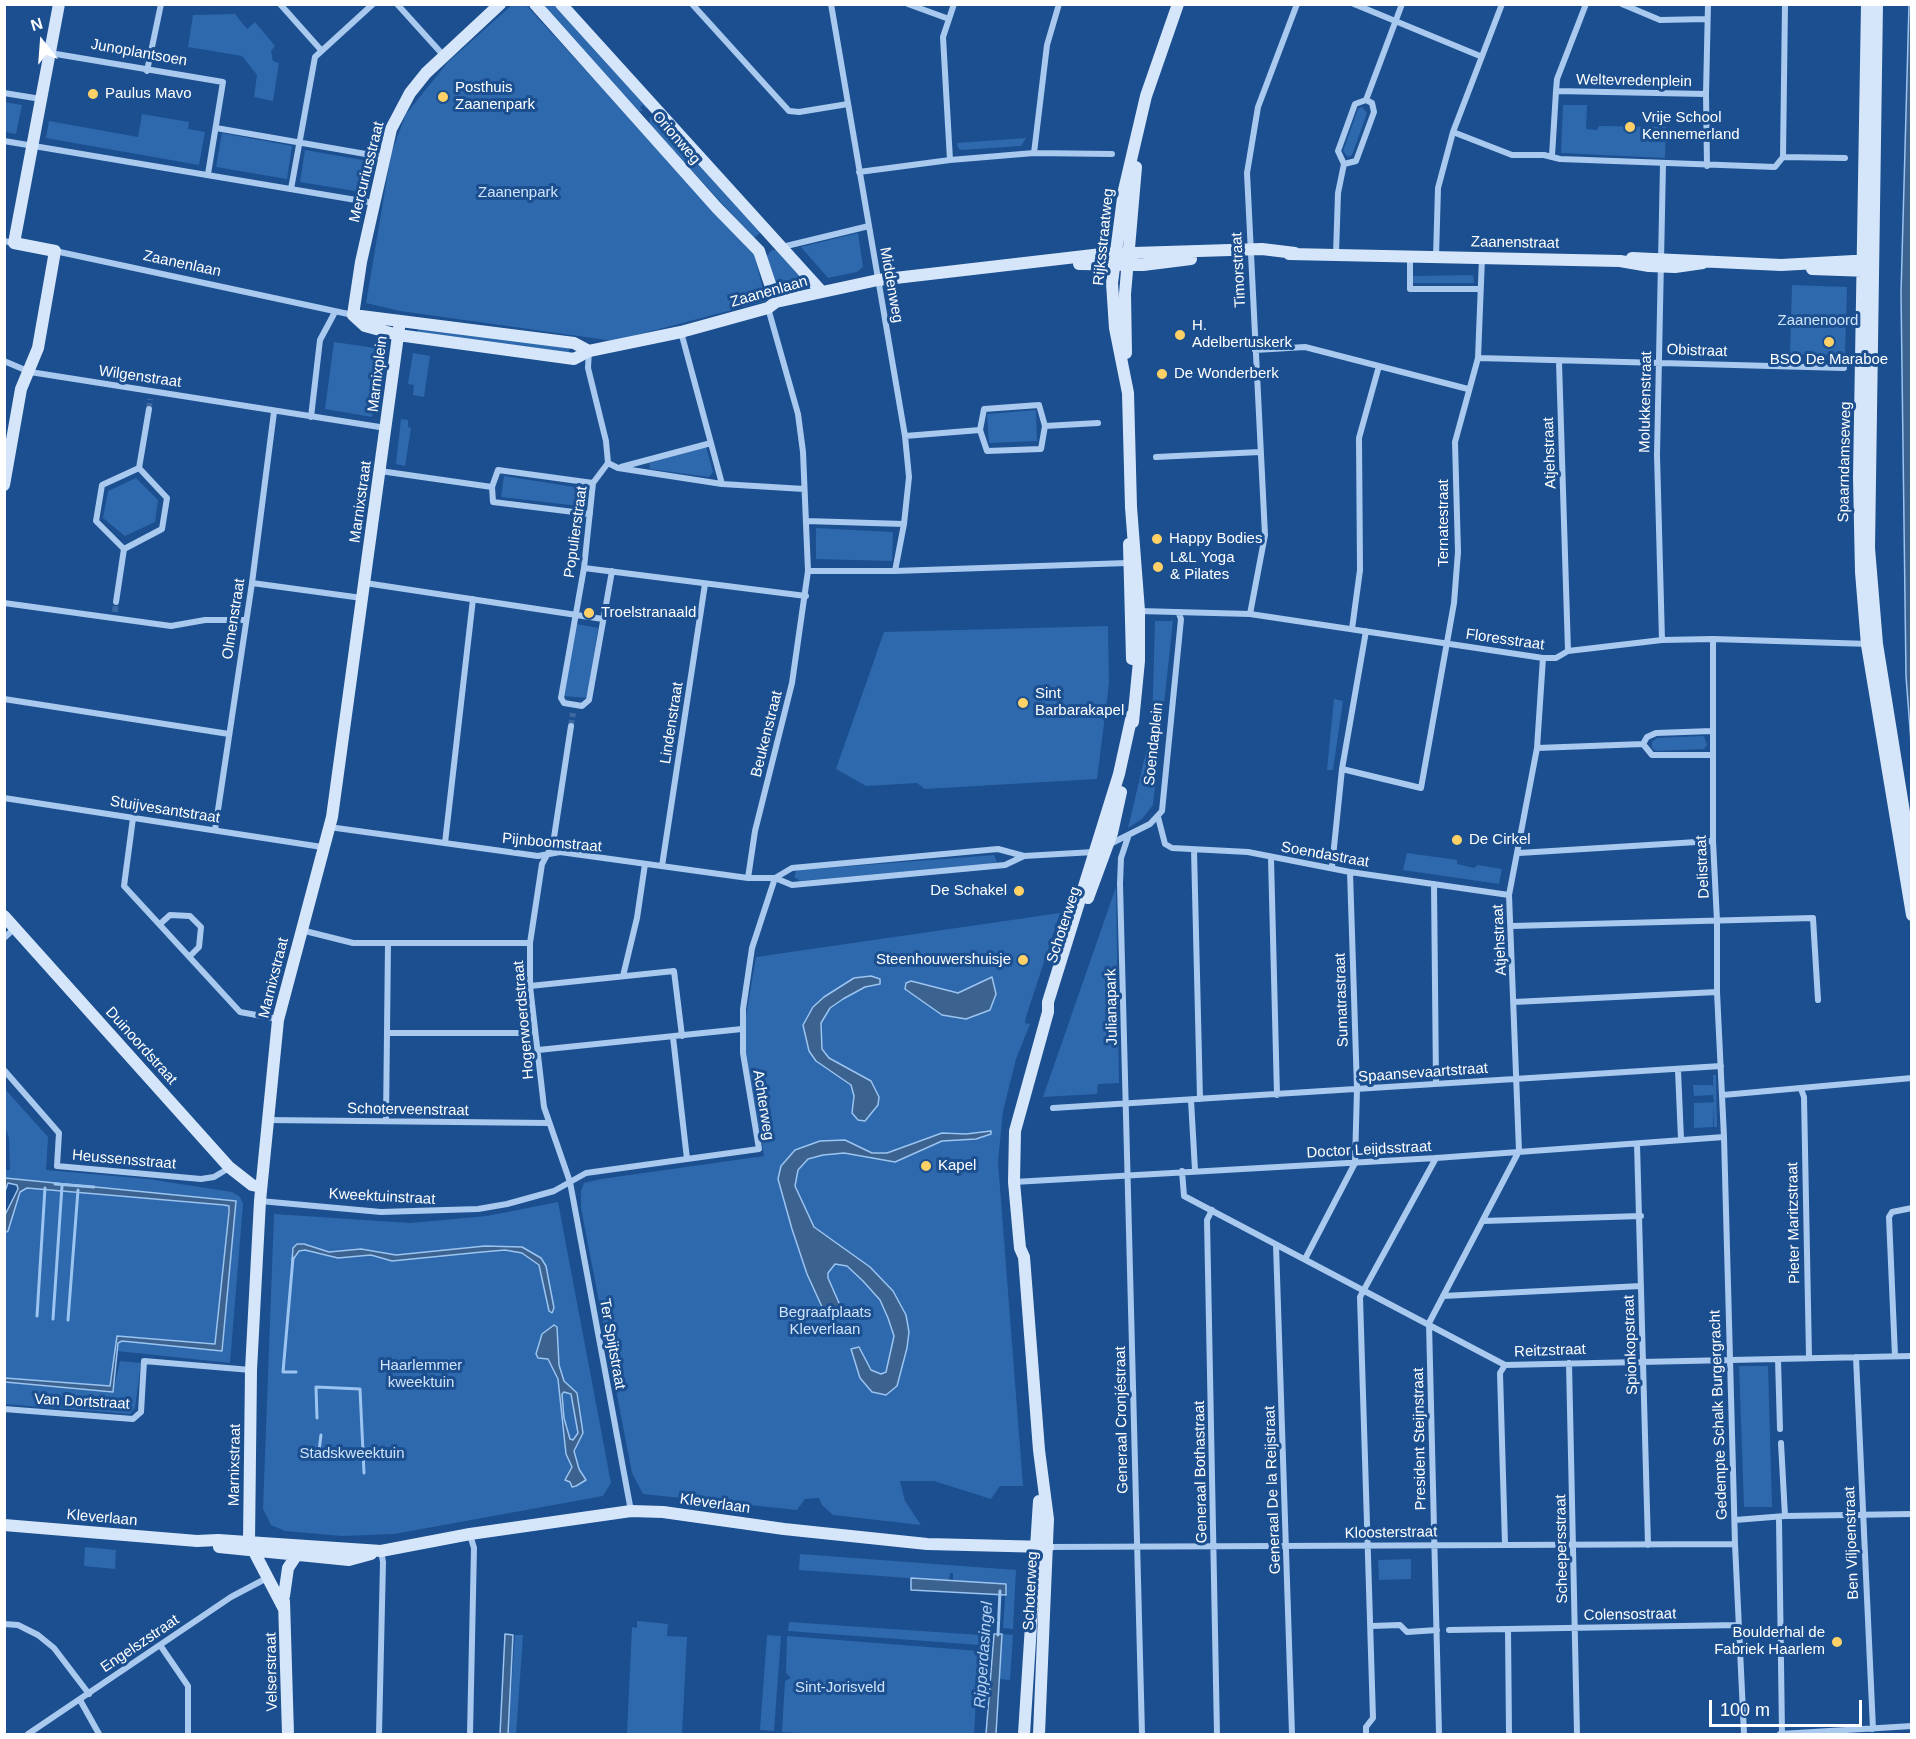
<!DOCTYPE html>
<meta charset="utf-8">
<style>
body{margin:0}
#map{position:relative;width:1916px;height:1739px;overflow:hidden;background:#1b4f8f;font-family:Helvetica,sans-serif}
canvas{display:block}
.frame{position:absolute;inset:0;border:6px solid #fff;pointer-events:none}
.north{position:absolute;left:12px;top:12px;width:60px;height:60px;-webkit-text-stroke:4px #1b4f8f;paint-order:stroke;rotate:343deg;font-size:16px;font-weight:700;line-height:24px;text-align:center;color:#fff}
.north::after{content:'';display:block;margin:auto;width:21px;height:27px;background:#fff;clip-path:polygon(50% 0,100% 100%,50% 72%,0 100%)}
.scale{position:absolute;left:1709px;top:1700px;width:153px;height:27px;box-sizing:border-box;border:3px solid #fff;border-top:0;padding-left:8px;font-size:18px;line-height:21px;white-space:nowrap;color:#fff;-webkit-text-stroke:4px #1b4f8f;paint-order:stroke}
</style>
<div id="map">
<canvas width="1916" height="1739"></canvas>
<div class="frame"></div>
<div class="north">N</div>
<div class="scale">100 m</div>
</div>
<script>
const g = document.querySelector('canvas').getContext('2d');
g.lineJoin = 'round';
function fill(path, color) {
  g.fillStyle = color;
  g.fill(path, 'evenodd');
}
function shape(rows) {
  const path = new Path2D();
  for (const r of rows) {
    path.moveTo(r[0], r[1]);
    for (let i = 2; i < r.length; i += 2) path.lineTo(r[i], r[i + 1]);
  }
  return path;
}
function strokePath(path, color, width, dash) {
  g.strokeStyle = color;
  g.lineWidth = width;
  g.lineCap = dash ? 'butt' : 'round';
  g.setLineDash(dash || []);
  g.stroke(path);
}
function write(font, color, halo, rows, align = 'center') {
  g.font = font + ' Helvetica,sans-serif';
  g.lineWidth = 6;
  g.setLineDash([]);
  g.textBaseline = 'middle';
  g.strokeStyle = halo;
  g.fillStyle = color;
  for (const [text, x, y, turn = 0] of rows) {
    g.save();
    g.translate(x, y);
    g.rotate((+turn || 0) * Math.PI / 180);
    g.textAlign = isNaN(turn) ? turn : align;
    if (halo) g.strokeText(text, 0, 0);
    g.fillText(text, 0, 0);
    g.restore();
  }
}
const green = shape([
 [513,4,526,5,754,254,766,301,614,341,400,311,366,303,391,154,406,114,448,62],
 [541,5,556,5,647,106,646,109,643,105,640,107,643,111,637,111],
 [235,14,247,29,255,22,275,46,271,51,273,61,279,63,273,101,254,97,257,75,242,56,188,47,193,15],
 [4,102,22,105,16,134,5,132],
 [1563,105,1587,105,1586,129,1597,130,1599,126,1666,127,1665,158,1561,153],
 [1362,107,1367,113,1352,155,1348,157,1343,151,1358,109],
 [142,114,189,122,188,129,205,132,199,165,46,138,49,121,138,137],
 [655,115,762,231,754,238,649,124,650,117],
 [222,133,292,146,287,179,216,167],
 [1026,138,1021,146,961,150,958,148,957,143],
 [305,150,368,161,361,192,300,182],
 [858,233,863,267,857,272,828,278,801,247],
 [772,250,776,250,809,283,774,292,766,257],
 [1473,275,1474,283,1413,283,1413,276],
 [1792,285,1847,287,1845,356,1790,354],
 [418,327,569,348,569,354,418,333],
 [334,342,382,349,372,417,325,409],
 [413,353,430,356,424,397,413,395,414,385,408,384],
 [1036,410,1037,441,989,443,987,414],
 [401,419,408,420,408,427,411,428,405,466,396,464],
 [706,447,713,472,709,477,650,469,649,463],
 [504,476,581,488,579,506,501,497],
 [136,478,158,500,155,522,125,536,103,518,108,491],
 [816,528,893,532,892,561,816,559],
 [1155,621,1173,621,1153,805,1142,819,1128,828,1152,727],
 [576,624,598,628,587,698,563,696],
 [1108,626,1109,683,1097,779,925,789,917,783,866,786,836,769,884,632],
 [1334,699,1343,701,1333,770,1327,770],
 [1704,736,1707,745,1704,749,1656,751,1652,748,1652,742,1657,738],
 [1407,853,1457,860,1457,864,1474,868,1478,865,1502,869,1499,884,1403,870],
 [994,855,997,862,987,864,800,881,794,877,796,871,801,870],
 [1116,887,1119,1083,1098,1084,1097,1094,1043,1097],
 [1060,913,1026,1017,1025,1023,1030,1024,1016,1059,1003,1111,998,1162,1023,1486,1000,1486,991,1499,934,1481,900,1481,905,1501,921,1525,833,1515,822,1505,819,1498,805,1499,797,1510,643,1494,632,1473,581,1208,581,1191,584,1183,601,1179,764,1156,746,1053,746,1016,756,957],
 [1713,1075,1716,1075,1717,1127,1714,1127,1713,1104,1713,1127,1694,1128,1694,1103,1714,1102,1713,1095,1694,1096,1693,1085,1712,1085,1713,1087],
 [4,1088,48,1137,46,1170,148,1179,232,1192,240,1197,243,1204,230,1363,117,1351,118,1343,122,1341,222,1350,236,1201,5,1178,5,1170,10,1170,9,1138,5,1127],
 [27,1188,229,1206,216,1343,117,1336,110,1386,5,1378,4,1233,8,1231,20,1192],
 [558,1202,611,1483,603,1496,394,1534,342,1536,285,1531,271,1525,263,1509,274,1214,410,1223,487,1216],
 [120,1361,141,1363,135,1408,130,1414,5,1404,4,1382,113,1392],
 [1739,1366,1768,1366,1772,1507,1744,1507],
 [85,1547,116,1550,115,1569,84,1566],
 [800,1554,1016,1570,1013,1629,1003,1628,1006,1584,953,1581,953,1573,950,1573,949,1581,799,1570],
 [1411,1559,1411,1579,1379,1580,1378,1560],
 [637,1621,668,1624,667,1636,687,1637,682,1734,627,1734,632,1627,637,1628],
 [789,1622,980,1635,980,1645,788,1631],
 [1002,1634,1013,1635,1010,1680,999,1679],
 [515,1635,523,1635,516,1734,508,1734],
 [767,1635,781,1636,774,1731,760,1730],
 [787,1636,979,1651,974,1734,822,1734,782,1732,785,1681,791,1678,786,1673]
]);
const water = shape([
 [1911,4,1912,5,1911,742,1906,676,1901,293,1909,5,1911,4],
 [871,976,880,979,880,984,865,987,843,999,830,1008,821,1023,822,1049,829,1058,871,1081,879,1097,878,1105,865,1121,858,1120,852,1113,854,1096,851,1085,816,1061,809,1051,803,1025,813,1007,824,997,854,978,871,976],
 [992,977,996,994,990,1010,966,1019,942,1015,905,989,906,983,911,981,958,993,992,977],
 [991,1131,991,1134,976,1139,942,1141,895,1162,844,1153,823,1155,808,1159,798,1170,795,1186,814,1227,870,1267,893,1291,906,1315,909,1332,907,1348,897,1386,886,1395,872,1392,860,1378,851,1349,859,1347,871,1370,881,1374,886,1372,894,1336,888,1318,880,1300,863,1281,847,1266,835,1264,828,1273,828,1278,843,1312,839,1319,835,1319,823,1309,807,1274,792,1229,778,1179,781,1166,795,1150,820,1141,845,1140,872,1153,887,1153,942,1133,966,1134,991,1131],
 [5,1178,236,1201,222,1351,122,1341,118,1343,113,1392,5,1382,5,1378,110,1386,117,1336,215,1344,229,1212,229,1206,224,1205,27,1188,20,1192,8,1231,5,1233,5,1215,18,1189,17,1185,8,1183,5,1191,5,1178],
 [297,1244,304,1244,329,1252,361,1249,396,1255,485,1246,522,1247,541,1258,546,1266,554,1308,552,1313,549,1311,539,1265,522,1253,505,1250,482,1252,392,1261,371,1255,338,1258,305,1250,299,1251,292,1261,293,1248,297,1244],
 [554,1325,557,1327,559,1365,564,1381,577,1393,583,1433,574,1451,579,1469,586,1480,576,1486,572,1487,570,1482,565,1480,572,1467,566,1454,558,1379,548,1359,538,1358,536,1354,542,1334,554,1325],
 [564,1392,571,1394,578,1433,573,1440,570,1439,564,1418,562,1394,564,1392],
 [911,1578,1006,1584,1006,1595,911,1590,911,1578],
 [505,1634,513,1635,508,1734,500,1734,505,1634],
 [994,1634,1002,1634,996,1734,986,1734,994,1634]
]);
const stream = shape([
 [55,1184,94,1187],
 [293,1258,283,1372,296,1372],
 [37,1316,45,1188],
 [53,1319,62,1186],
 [68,1320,78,1190],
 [317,1418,316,1387,360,1389,364,1473],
 [318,1459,321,1435],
 [998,1635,1000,1591]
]);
const streetTunnel = shape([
 [149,409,150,399],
 [115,612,116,602],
 [571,726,573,713]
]);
const street = shape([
 [280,4,321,50],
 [397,4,444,56],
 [692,4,789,111,799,112,848,104],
 [831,4,905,436,909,477,904,524,895,571],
 [908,4,949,19],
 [1354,4,1480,56],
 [1622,4,1660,20,1707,19],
 [50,53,223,82,208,174],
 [147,71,161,4],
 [1556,91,1557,79,1586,4],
 [4,93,41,99],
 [1706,94,1708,4],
 [1366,100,1402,4],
 [216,128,383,157],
 [1453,132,1512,155,1544,155,1560,159,1775,167,1783,157,1845,158],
 [4,141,374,203],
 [1034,153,1047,45,1059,4],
 [1552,156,1556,91,1706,94,1707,166],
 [1783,157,1785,4],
 [950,160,943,37,954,4],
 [1344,164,1356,161,1374,112,1372,103,1366,100],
 [859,172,950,160,1034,153,1112,154],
 [291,189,315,57,373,4],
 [4,241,14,243],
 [782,247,869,226],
 [55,251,353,315],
 [1336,254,1338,193,1344,164,1338,151,1355,104,1366,100],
 [1410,256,1410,289,1479,289],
 [1436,257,1438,188,1453,132,1502,4],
 [681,332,722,484],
 [1255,350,1305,347,1468,389],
 [589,351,588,368,606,441,608,463,593,483,584,568,561,698,564,703,582,706,589,700,612,571],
 [1478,358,1844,368],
 [4,361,30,372,386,428],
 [1559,362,1568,651],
 [1039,405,1045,426,1041,449,987,451,980,430,984,409,1039,405],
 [311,417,320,340,335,312],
 [1045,426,1098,423],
 [905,436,980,430],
 [1156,457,1260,452],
 [608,463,618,468,722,484,804,489],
 [621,467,711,443],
 [139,468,149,409],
 [380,471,492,487],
 [590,514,493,502,492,487,498,470,593,483],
 [806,521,904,524],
 [124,549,96,521,102,485,139,468],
 [124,549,162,529,167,498,139,468],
 [584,568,806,596],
 [808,571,895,571,1127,563],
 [252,583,362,598],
 [365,583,603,619],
 [116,602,124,549],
 [4,603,171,626,205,620,244,620],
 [1139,611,1250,614,1543,658,1556,658,1568,651,1662,640,1713,639,1869,644],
 [1250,614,1265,535,1247,173,1258,107,1297,4],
 [1352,629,1360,570,1359,438,1379,366],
 [1713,639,1713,841,1717,921,1717,992,1724,1137,1735,1544,1744,1734],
 [1662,640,1657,455,1663,164],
 [4,699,229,734],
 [571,726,553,844,542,864,530,943,530,986,544,1107,570,1182,631,1511],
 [1643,744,1652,755,1713,755],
 [1643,744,1647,737,1656,733,1712,731],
 [1537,748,1643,744],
 [1342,769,1421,788,1454,603,1458,552,1455,442,1478,358,1482,258],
 [4,798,322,847],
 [1158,817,1165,844,1172,848,1248,852,1350,872,1509,895],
 [133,818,124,886,240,1012,278,1019],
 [329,827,538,856,560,852,748,878,775,878,792,885,1005,865,1024,856,1094,852],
 [215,830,252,583,274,412],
 [1128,837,1121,858,1120,884,1142,1734],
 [445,843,473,599],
 [1108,845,1150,824,1162,811,1181,619,1179,614],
 [1194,850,1200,1099],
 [1519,853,1713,841],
 [1271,858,1277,1095],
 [662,866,705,584],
 [1332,867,1342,769,1366,631],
 [748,878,755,831,792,683,808,571,803,452,798,414,768,308],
 [775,878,792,868,998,849,1024,856],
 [1434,884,1436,1084],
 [160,924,170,915,190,916,201,927,199,947,190,956],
 [1512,926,1813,918,1818,1000],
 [301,930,353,943,530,943],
 [4,938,15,928],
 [623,976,637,918,645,864],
 [530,986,674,971,682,1036],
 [1514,1002,1717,992],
 [388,1033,535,1033],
 [673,1037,687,1159],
 [538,1050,742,1029],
 [4,1070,59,1133,57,1166,201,1179,214,1177,229,1168],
 [1678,1070,1681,1139],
 [1801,1089,1804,1097,1809,1357],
 [1723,1095,1912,1078],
 [1191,1100,1195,1170],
 [1053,1108,1721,1066],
 [268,1120,549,1123],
 [386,1121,388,943],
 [1637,1144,1648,1545],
 [1182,1171,1184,1196,1505,1365,1912,1356],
 [1014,1182,1436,1158,1724,1137],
 [260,1201,381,1212,478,1209,507,1204,554,1191,586,1173,759,1149,743,1053,743,1009,752,948,775,878],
 [1212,1210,1207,1220,1217,1734],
 [1483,1221,1641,1216],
 [1276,1245,1292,1734],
 [1305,1259,1355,1163,1357,1089,1350,872],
 [1443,1296,1641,1286],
 [1895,1356,1889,1217,1892,1212,1912,1208],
 [1856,1357,1873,1729],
 [1778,1359,1780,1429],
 [1569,1363,1577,1734],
 [1505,1365,1500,1373,1505,1544],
 [4,1409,133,1419,141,1412,144,1361,251,1370],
 [1781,1443,1785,1516],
 [1779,1519,1782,1734],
 [1735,1520,1785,1516,1912,1514],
 [1048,1547,1735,1544],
 [4,1624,18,1625,38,1635,54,1648,89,1694],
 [1371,1626,1400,1625,1407,1632,1437,1630],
 [1508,1629,1509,1734],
 [1449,1630,1739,1625],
 [160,1645,188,1686,188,1734],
 [80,1700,99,1734],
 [28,1734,231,1597,267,1578],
 [379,1734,383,1562,381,1551],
 [470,1734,474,1548,470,1535],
 [1366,1734,1366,1727,1373,1718,1360,1297,1436,1158],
 [1439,1734,1429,1323,1519,1151,1509,895,1537,748,1543,658],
 [1780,1734,1912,1726]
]);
const secondary = shape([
 [535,4,717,208,759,251,776,302],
 [561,4,822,292],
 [1867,4,1859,477,1861,572,1867,645,1912,915],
 [1877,4,1869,548,1877,644,1912,862],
 [1289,254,1620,261,1649,266,1675,267,1703,263],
 [1632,258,1781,265,1872,260],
 [1079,264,1143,265,1191,259],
 [1812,269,1869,271],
 [353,315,365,326,398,335,574,359,589,351,681,332,768,308,776,302,878,280,1102,254,1262,249,1295,253],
 [353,315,361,262,391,129,410,93,426,73,500,4],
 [353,315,574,343,589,351],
 [1126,353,1125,294,1136,167],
 [4,485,21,389,38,348,55,251,14,243,59,4],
 [1129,544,1132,659],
 [1133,722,1139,661,1139,611,1131,507,1128,393,1115,328,1112,283,1124,190,1146,96,1178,4],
 [1088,898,1112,833,1121,792],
 [4,916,229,1167,252,1185,261,1187],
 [4,1525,197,1541,218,1540,381,1551,470,1534,631,1511,663,1512,784,1529,927,1544,1048,1547],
 [219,1547,349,1560,371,1554],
 [284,1596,288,1568,296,1556],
 [284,1601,288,1734],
 [284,1609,249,1542,251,1370,260,1201,278,1020,332,817,400,321],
 [1024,1734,1039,1501],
 [1039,1734,1048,1519,1039,1450,1024,1257,1020,1248,1014,1182,1015,1131,1048,1012,1048,1002,1119,774,1132,715]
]);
const markers = [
 [93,94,6,"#ffd166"],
 [443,97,6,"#ffd166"],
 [1630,127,6,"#ffd166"],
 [1180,335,6,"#ffd166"],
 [1829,342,6,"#ffd166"],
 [1162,374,6,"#ffd166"],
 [1157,539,6,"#ffd166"],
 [1158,567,6,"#ffd166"],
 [589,613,6,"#ffd166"],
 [1023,703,6,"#ffd166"],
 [1457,840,6,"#ffd166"],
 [1019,891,6,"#ffd166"],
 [1023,960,6,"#ffd166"],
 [926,1166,6,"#ffd166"],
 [1837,1642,6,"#ffd166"]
];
const streetNames = [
 ["Junoplantsoen",139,53,10],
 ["Weltevredenplein",1634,81,1],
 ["Orionweg",676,138,49],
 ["Mercuriusstraat",367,172,-76],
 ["Rijksstraatweg",1104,237,-84],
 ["Zaanenstraat",1515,243,1],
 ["Zaanenlaan",182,264,12],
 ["Timorstraat",1239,270,-93],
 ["Middenweg",891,285,80],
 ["Zaanenlaan",769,292,-16],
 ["Obistraat",1697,351,2],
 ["Marnixplein",378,374,-83],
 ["Wilgenstraat",140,377,8],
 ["Molukkenstraat",1646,402,-89],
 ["Atjehstraat",1550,453,-92],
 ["Spaarndamseweg",1845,462,-89],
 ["Marnixstraat",361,502,-82],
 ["Ternatestraat",1444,523,-90],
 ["Populierstraat",576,532,-82],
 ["Olmenstraat",234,619,-81],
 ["Floresstraat",1505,640,8],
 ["Lindenstraat",672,723,-81],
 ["Beukenstraat",767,734,-76],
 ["Soendaplein",1154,744,-84],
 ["Stuijvesantstraat",165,810,9],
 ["Pijnboomstraat",552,843,5],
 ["Soendastraat",1325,855,10],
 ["Delistraat",1703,867,-93],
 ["Schoterweg",1064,925,-72],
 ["Atjehstraat",1500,940,-93],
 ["Marnixstraat",274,978,-76],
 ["Sumatrastraat",1342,1000,-92],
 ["Julianapark",1112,1007,-91],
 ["Hogerwoerdstraat",524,1020,-95],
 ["Duinoordstraat",141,1046,48],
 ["Spaansevaartstraat",1423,1073,-4],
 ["Achterweg",763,1105,81],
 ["Schoterveenstraat",408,1110,1],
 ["Doctor Leijdsstraat",1369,1150,-3],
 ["Heussensstraat",124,1160,5],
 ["Kweektuinstraat",382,1197,3],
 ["Pieter Maritzstraat",1794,1223,-91],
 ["Ter Spijtstraat",612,1344,80],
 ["Spionkopstraat",1631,1345,-92],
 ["Reitzstraat",1550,1351,-2],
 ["Van Dortstraat",82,1402,3],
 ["Gedempte Schalk Burgergracht",1719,1415,-92],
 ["Generaal Cronjéstraat",1122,1420,-91],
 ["President Steijnstraat",1420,1439,-91],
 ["Marnixstraat",235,1465,-89],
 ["Generaal Bothastraat",1201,1472,-91],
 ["Generaal De la Reijstraat",1273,1490,-92],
 ["Kleverlaan",715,1504,8],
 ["Kleverlaan",102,1518,5],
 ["Kloosterstraat",1391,1533,-1],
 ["Ben Viljoenstraat",1852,1543,-92],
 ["Scheepersstraat",1562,1549,-91],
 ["Schoterweg",1031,1591,-87],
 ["Colensostraat",1630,1615,-1],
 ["Engelszstraat",140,1644,-34],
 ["Velserstraat",272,1672,-91]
];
const poiNames = [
 ["Posthuis",455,88],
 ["Zaanenpark",455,105],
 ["Paulus Mavo",105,94],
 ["Vrije School",1642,118],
 ["Kennemerland",1642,135],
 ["H.",1192,326],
 ["Adelbertuskerk",1192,343],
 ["BSO De Maraboe",1829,360,"center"],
 ["De Wonderberk",1174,374],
 ["Happy Bodies",1169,539],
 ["L&L Yoga",1170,558],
 ["& Pilates",1170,575],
 ["Troelstranaald",601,613],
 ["Sint",1035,694],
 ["Barbarakapel",1035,711],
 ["De Cirkel",1469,840],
 ["De Schakel",1007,891,"right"],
 ["Steenhouwershuisje",1011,960,"right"],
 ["Kapel",938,1166],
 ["Boulderhal de",1825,1633,"right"],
 ["Fabriek Haarlem",1825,1650,"right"]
];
const parkNames = [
 ["Zaanenpark",518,193],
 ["Zaanenoord",1818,321],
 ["Begraafplaats",825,1313],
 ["Kleverlaan",825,1330],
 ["Haarlemmer",421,1366],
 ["kweektuin",421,1383],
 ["Stadskweektuin",352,1454],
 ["Sint-Jorisveld",840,1688]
];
const waterNames = [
 ["Ripperdasingel",984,1655,-86]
];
fill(green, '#2e69ad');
fill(water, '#3c6290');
strokePath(water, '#9cc4f0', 1.5);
strokePath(stream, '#9cc4f0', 3);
strokePath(streetTunnel, '#3d69a0', 6, [6, 3]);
strokePath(street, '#a9c9ee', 6);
strokePath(secondary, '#d6e6fa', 12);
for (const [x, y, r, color] of markers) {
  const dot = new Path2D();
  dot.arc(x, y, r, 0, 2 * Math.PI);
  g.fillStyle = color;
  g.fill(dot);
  strokePath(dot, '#1b4f8f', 2);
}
write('15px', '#fff', '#1b4f8f', streetNames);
write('15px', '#fff', '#1b4f8f', poiNames, 'left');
write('15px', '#cfe3fa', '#1b4f8f', parkNames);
write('italic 16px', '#b5d3f5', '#1b4f8f', waterNames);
</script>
